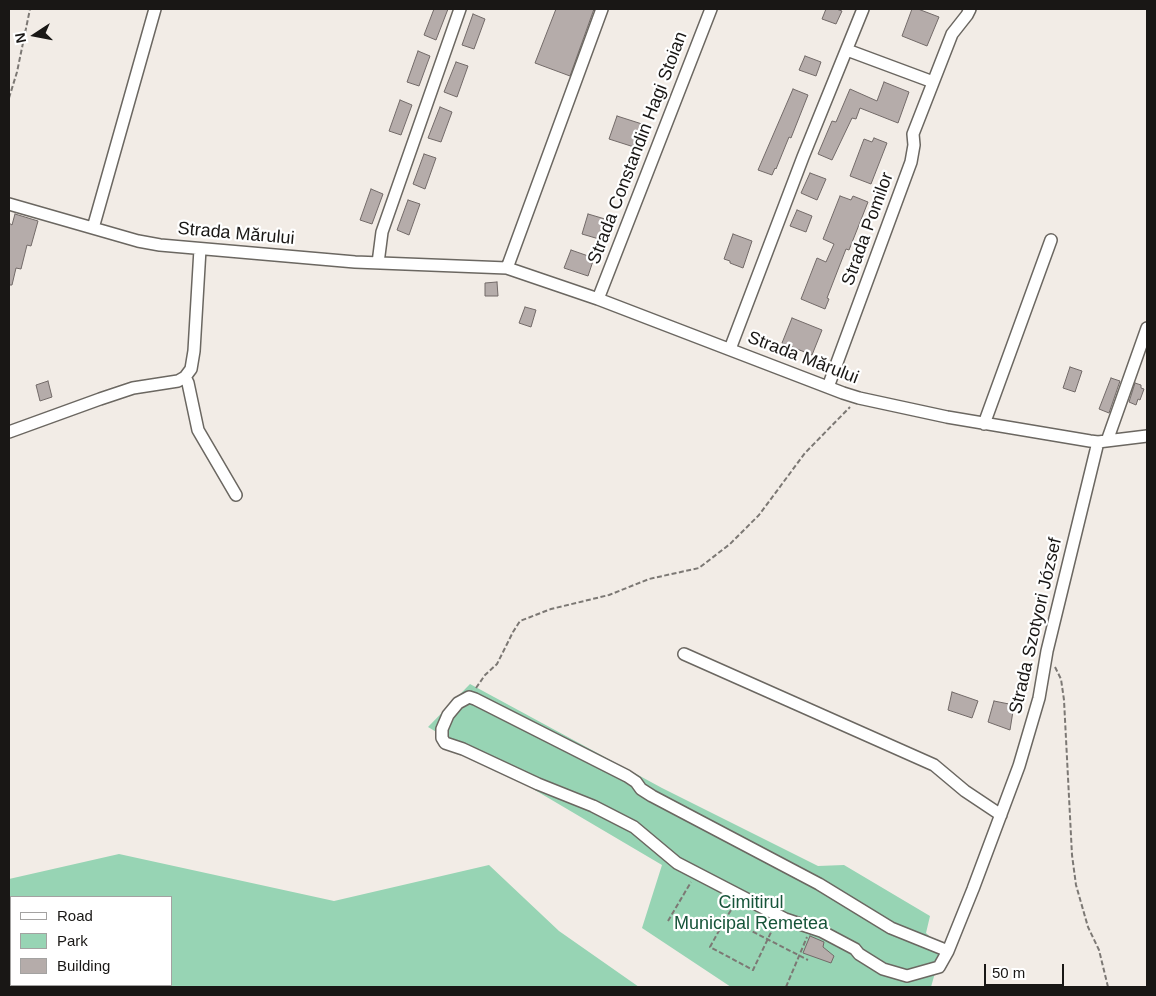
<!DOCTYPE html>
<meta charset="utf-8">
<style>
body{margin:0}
#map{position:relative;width:1156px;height:996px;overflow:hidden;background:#f2ece6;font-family:Arial,sans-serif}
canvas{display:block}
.frame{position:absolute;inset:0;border:10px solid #191715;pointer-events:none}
.legend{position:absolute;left:10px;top:896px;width:162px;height:90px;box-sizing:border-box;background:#fff;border:1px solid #a3a2a1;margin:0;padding:6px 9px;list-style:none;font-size:15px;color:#191715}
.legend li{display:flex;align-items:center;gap:10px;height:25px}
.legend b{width:25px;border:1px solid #a3a2a1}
.north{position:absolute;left:10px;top:10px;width:50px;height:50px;-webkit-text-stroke:4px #fff;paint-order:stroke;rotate:259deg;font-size:14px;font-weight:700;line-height:20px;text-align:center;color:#191715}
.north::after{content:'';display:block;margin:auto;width:18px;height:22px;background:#191715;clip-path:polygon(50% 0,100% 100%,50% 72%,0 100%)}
.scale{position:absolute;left:984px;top:964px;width:80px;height:22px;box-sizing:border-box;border:2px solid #191715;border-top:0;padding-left:6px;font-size:15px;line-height:18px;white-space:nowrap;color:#191715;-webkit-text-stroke:4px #fff;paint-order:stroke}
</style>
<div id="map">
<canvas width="1156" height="996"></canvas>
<div class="frame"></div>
<ul class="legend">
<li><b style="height:6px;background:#fff"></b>Road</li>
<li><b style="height:14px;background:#97d4b4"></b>Park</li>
<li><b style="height:14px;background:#b5acaa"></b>Building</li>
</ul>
<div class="north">N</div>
<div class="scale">50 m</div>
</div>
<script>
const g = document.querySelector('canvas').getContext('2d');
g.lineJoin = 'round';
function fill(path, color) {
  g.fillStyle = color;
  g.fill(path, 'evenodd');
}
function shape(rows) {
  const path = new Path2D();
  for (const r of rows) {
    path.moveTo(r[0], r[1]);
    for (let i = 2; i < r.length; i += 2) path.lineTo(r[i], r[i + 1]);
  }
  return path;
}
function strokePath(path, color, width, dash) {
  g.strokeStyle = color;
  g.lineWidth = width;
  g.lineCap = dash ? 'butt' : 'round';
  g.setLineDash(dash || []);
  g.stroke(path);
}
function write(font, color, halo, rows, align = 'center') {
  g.font = font + ' Arial,sans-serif';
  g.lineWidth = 4.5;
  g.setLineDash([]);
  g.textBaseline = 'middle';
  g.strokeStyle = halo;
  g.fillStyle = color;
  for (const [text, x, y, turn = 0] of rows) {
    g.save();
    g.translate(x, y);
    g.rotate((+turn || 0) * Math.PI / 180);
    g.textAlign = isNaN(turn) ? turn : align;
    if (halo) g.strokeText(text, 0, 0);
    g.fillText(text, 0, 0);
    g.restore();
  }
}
const green = shape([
 [470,684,662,788,818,866,844,865,930,916,926,933,942,948,931,987,731,987,642,928,662,865,428,727],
 [119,854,334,901,489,865,559,931,639,987,9,987,9,879],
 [11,897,171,897,171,985,11,985]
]);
const building = shape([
 [434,9,448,9,436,40,424,35,434,9],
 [556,9,594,9,570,76,535,63,556,9],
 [826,9,836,9,842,11,836,24,822,19,826,9],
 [912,9,918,9,939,17,927,46,902,36,912,9],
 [473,14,485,19,474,49,462,45,473,14],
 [418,51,430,56,419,86,407,82,418,51],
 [805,56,821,62,816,76,799,70,805,56],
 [456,62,468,66,457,97,444,92,456,62],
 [884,82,909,92,898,123,860,108,856,119,852,118,832,160,818,154,832,121,836,122,850,89,877,101,884,82],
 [793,89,808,95,791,138,789,137,776,169,775,168,772,175,758,170,793,89],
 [400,100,412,105,401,135,389,131,400,100],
 [440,107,452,112,441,142,428,138,440,107],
 [617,116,642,124,634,147,609,139,617,116],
 [874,138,887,143,871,184,850,176,864,139,872,142,874,138],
 [424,154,436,158,425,189,413,184,424,154],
 [810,173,826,179,817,200,801,193,810,173],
 [371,189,383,194,372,224,360,220,371,189],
 [840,196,851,200,853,196,868,202,849,250,846,249,827,298,829,299,825,309,801,299,817,258,826,262,834,244,823,239,840,196],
 [408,200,420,204,409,235,397,230,408,200],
 [797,210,812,216,806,232,790,226,797,210],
 [15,214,38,221,31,246,27,245,21,269,16,268,12,285,9,285,9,223,12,225,15,214],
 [588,214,605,219,599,239,582,234,588,214],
 [733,234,752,241,743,268,730,263,730,261,724,259,733,234],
 [571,250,594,258,588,276,564,268,571,250],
 [497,282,498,296,485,296,485,283,497,282],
 [525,307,536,310,531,327,519,323,525,307],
 [792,318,822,330,812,355,782,343,792,318],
 [1070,367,1082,371,1075,392,1063,388,1070,367],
 [1111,378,1120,381,1109,413,1099,409,1111,378],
 [48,381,52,397,40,401,36,385,48,381],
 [1135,383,1141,385,1141,388,1144,389,1140,400,1138,399,1136,405,1129,402,1135,383],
 [952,692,978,701,972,718,948,710,952,692],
 [994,701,1014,705,1010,730,988,722,994,701],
 [810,936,824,942,823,947,834,956,831,963,803,953,810,936]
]);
const path = shape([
 [9,98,17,72,30,9],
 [1055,667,1061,679,1064,700,1072,855,1076,885,1088,927,1099,950,1108,987],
 [476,688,485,675,497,664,513,632,520,621,551,609,609,595,649,579,699,568,730,544,759,515,805,453,850,407],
 [735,904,726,918,710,947,753,970,774,926],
 [726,918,808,960],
 [668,921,691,882],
 [786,987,807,937]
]);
const minor = shape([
 [847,50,933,82],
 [9,204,138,241,160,245,355,262,507,268,598,299,843,393,859,398,947,417,1090,441,1098,442,1147,436],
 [93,228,155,9],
 [378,263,382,232,460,9],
 [507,268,602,9],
 [598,299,711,9],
 [730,349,803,157,863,9],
 [185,377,188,383,198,430,236,495],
 [828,387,911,162,914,145,913,134,952,34,967,15,970,9],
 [984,424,1051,240],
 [9,432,100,399,133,388,178,381,185,377,191,369,194,351,200,249],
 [1107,441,1147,328],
 [684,654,934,765,965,791,1001,815],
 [948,951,891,928,819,884,652,796,641,789,636,782,627,776,475,699,469,697,458,703,448,715,442,729,442,738,445,743,463,749,538,784,593,806,634,827,677,863,785,919,821,931,855,949,859,954,883,969,907,976,939,967,948,951,973,889,1019,766,1039,698,1047,651,1098,442]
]);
const streetNames = [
 ["Strada Constandin Hagi Stoian",638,148,-69],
 ["Strada Pomilor",868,229,-70],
 ["Strada Mărului",236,234,5],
 ["Strada Mărului",803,358,21],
 ["Strada Szotyori József",1036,626,-77]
];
const parkNames = [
 ["Cimitirul",751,903],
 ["Municipal Remetea",751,924]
];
fill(green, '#97d4b4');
fill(building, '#b5acaa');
strokePath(building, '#726a68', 1);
strokePath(minor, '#6b6761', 14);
strokePath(path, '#7c7874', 2, [5, 2.5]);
strokePath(minor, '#fff', 11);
write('18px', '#191715', '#fff', streetNames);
write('18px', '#165439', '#fff', parkNames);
</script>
